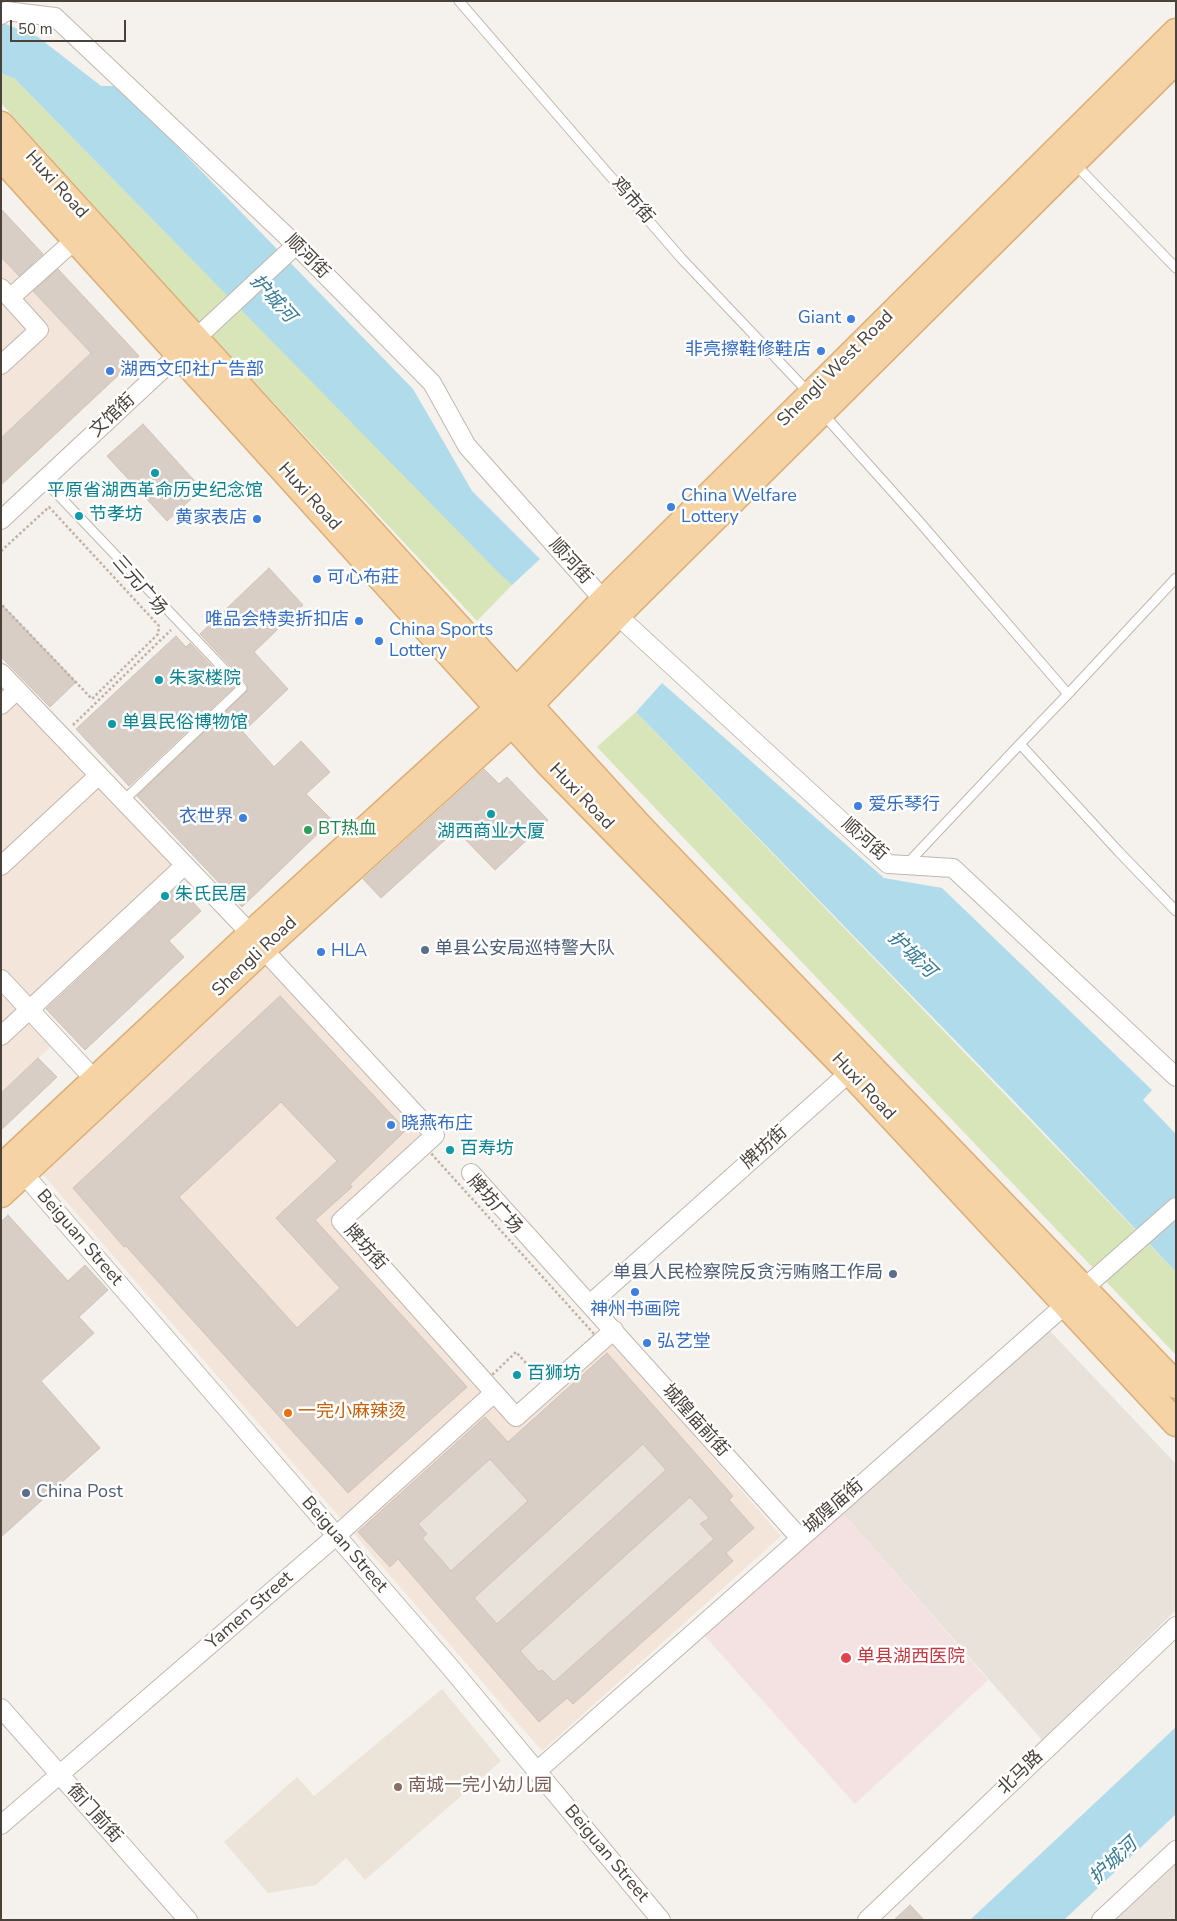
<!DOCTYPE html>
<meta charset="utf-8">
<style>
body{margin:0}
#map{position:relative;width:1177px;height:1921px;overflow:hidden;background:#f5f1ec;font-family:"Nunito Sans",sans-serif}
canvas{display:block}
.frame{position:absolute;inset:0;border:2px solid #49413a;pointer-events:none}
.scale{position:absolute;left:10px;top:20px;width:116px;height:22px;box-sizing:border-box;border:2px solid #49413a;border-top:0;padding-left:6px;font-size:15px;line-height:18px;white-space:nowrap;color:#49413a;-webkit-text-stroke:4px #fff;paint-order:stroke}
</style>
<div id="map">
<canvas width="1177" height="1921"></canvas>
<div class="frame"></div>
<div class="scale">50 m</div>
</div>
<script>
const g = document.querySelector('canvas').getContext('2d');
g.lineJoin = 'round';
function fill(path, color) {
  g.fillStyle = color;
  g.fill(path, 'evenodd');
}
function shape(rows) {
  const path = new Path2D();
  for (const r of rows) {
    path.moveTo(r[0], r[1]);
    for (let i = 2; i < r.length; i += 2) path.lineTo(r[i], r[i + 1]);
  }
  return path;
}
function strokePath(path, color, width, dash) {
  g.strokeStyle = color;
  g.lineWidth = width;
  g.lineCap = dash ? 'butt' : 'round';
  g.setLineDash(dash || []);
  g.stroke(path);
}
function write(font, color, halo, rows, align = 'center') {
  g.font = font + ' "Nunito Sans","Noto Sans SC",sans-serif';
  g.lineWidth = 5;
  g.setLineDash([]);
  g.textBaseline = 'middle';
  g.strokeStyle = halo;
  g.fillStyle = color;
  for (const [text, x, y, turn = 0] of rows) {
    g.save();
    g.translate(x, y);
    g.rotate((+turn || 0) * Math.PI / 180);
    g.textAlign = isNaN(turn) ? turn : align;
    if (halo) g.strokeText(text, 0, 0);
    g.fillText(text, 0, 0);
    g.restore();
  }
}
const residential = shape([
 [1049,1330,1176,1464,1176,1610,1042,1740,842,1512],
 [614,1411,709,1518,700,1525,714,1539,554,1683,542,1670,539,1672,410,1573,398,1560,418,1524,490,1459,516,1488],
 [1176,1850,1176,1920,1102,1920]
]);
const commercial = shape([
 [1,257,91,353,1,438],
 [1,673,185,865,30,1010,58,1040,1,1093],
 [266,961,426,1133,331,1219,515,1426,611,1340,781,1536,542,1751,40,1171],
 [614,1411,708,1517,700,1524,713,1539,554,1682,542,1670,539,1672,434,1552,410,1573,398,1559,418,1524,490,1459,516,1488]
]);
const education = shape([
 [442,1689,501,1761,365,1880,346,1858,316,1885,268,1893,224,1842,297,1777,314,1796]
]);
const medical = shape([
 [842,1512,988,1680,855,1804,704,1635]
]);
const green = shape([
 [1,73,15,79,512,585,477,621,237,363,1,103],
 [636,712,1176,1272,1176,1355,597,747]
]);
const water = shape([
 [3,23,38,37,101,86,114,86,173,142,413,389,472,491,540,559,512,585,498,572,15,79,1,73,1,25],
 [662,683,884,878,942,888,1152,1090,1143,1100,1176,1134,1176,1272,1018,1105,636,712],
 [1176,1727,1176,1814,1064,1920,970,1920]
]);
const building = shape([
 [1,209,43,254,19,276,1,257,1,209],
 [58,269,139,356,1,485,1,438,91,353,33,291,58,269],
 [143,424,202,489,167,521,107,456,143,424],
 [269,568,303,605,254,652,288,689,243,732,274,767,301,741,330,772,306,794,332,820,242,907,137,796,248,690,247,684,200,634,269,568],
 [1,604,76,682,50,707,1,657,1,604],
 [176,636,186,647,190,643,233,688,129,786,76,729,176,636],
 [484,769,499,784,507,777,548,820,495,870,456,830,381,898,363,879,484,769],
 [178,886,201,911,169,941,184,957,85,1050,46,1009,178,886],
 [280,996,406,1130,350,1184,352,1187,315,1220,467,1387,348,1493,126,1246,124,1247,73,1188,280,996],
 [281,1102,337,1161,276,1218,340,1288,297,1328,179,1197,281,1102],
 [38,1058,57,1077,1,1130,1,1093,38,1058],
 [8,1215,68,1281,85,1265,108,1290,79,1317,94,1333,41,1381,100,1448,1,1537,1,1222,8,1215],
 [607,1353,733,1496,729,1500,754,1528,726,1553,733,1561,573,1704,567,1698,539,1722,398,1559,390,1567,358,1532,485,1417,508,1442,607,1353],
 [643,1444,666,1470,497,1624,474,1598,643,1444],
 [490,1459,528,1501,451,1571,422,1538,427,1534,418,1524,490,1459],
 [690,1497,709,1518,700,1524,714,1539,554,1682,542,1670,539,1672,520,1651,690,1497],
 [910,1905,924,1920,894,1920,910,1905]
]);
const path = shape([
 [1,551,49,507,159,626,158,634,92,699,1,604],
 [73,725,171,630],
 [428,1150,595,1335,543,1382,516,1352,491,1376,351,1220,428,1150]
]);
const lane = shape([
 [459,1,681,258,810,394],
 [1075,164,1176,268],
 [823,414,917,519,1068,694,1020,744,1119,852,1176,911],
 [44,480,242,688,123,801],
 [1068,694,1176,578],
 [907,864,1020,744]
]);
const street = shape([
 [1,15,6,11,55,17,296,245,432,383,467,446,617,615,888,864,953,868,1176,1077],
 [1,288,39,330,1,365],
 [10,298,76,239],
 [1,520,296,245],
 [1,673,251,934],
 [1,705,17,690],
 [1,866,99,775],
 [263,949,435,1135,341,1221,516,1417,614,1330],
 [1,979,95,1080],
 [1,1036,185,865],
 [23,1173,450,1667,661,1920],
 [471,1173,800,1538],
 [590,1304,850,1072],
 [1,1708,188,1920],
 [537,1771,1176,1207],
 [1,1825,336,1536,494,1393],
 [867,1920,1176,1626],
 [1101,1920,1176,1850]
]);
const primary = shape([
 [1,125,640,827,1176,1385],
 [1,157,549,764,850,1072,1176,1423],
 [1,1168,251,934,516,692,604,600,1176,32],
 [1,1194,263,949,512,723,617,615,1176,60]
]);
const markers = [
 [851,319,5,"#3f7fe0"],
 [821,351,5,"#3f7fe0"],
 [110,371,5,"#3f7fe0"],
 [155,473,5,"#0f9aa8"],
 [671,507,5,"#3f7fe0"],
 [79,516,5,"#0f9aa8"],
 [257,519,5,"#3f7fe0"],
 [317,579,5,"#3f7fe0"],
 [359,621,5,"#3f7fe0"],
 [379,641,5,"#3f7fe0"],
 [159,680,5,"#0f9aa8"],
 [112,724,5,"#0f9aa8"],
 [858,806,5,"#3f7fe0"],
 [491,814,5,"#0f9aa8"],
 [243,818,5,"#3f7fe0"],
 [308,830,5,"#2e9e5b"],
 [165,896,5,"#0f9aa8"],
 [425,950,5,"#5c6f8a"],
 [321,952,5,"#3f7fe0"],
 [391,1125,5,"#3f7fe0"],
 [450,1150,5,"#0f9aa8"],
 [893,1274,5,"#5c6f8a"],
 [635,1292,5,"#3f7fe0"],
 [647,1343,5,"#3f7fe0"],
 [517,1375,5,"#0f9aa8"],
 [288,1413,5,"#e8710a"],
 [26,1493,5,"#5c6f8a"],
 [846,1658,6,"#e0444e"],
 [398,1787,5,"#8d6e63"]
];
const streetNames = [
 ["Huxi Road",56,185,48],
 ["鸡市街",632,201,49],
 ["顺河街",307,257,45],
 ["Shengli West Road",836,369,-45],
 ["文馆街",113,416,-43],
 ["Huxi Road",309,497,48],
 ["顺河街",570,562,48],
 ["三元广场",139,586,49],
 ["Huxi Road",581,797,46],
 ["顺河街",864,840,41],
 ["Shengli Road",255,957,-43],
 ["Huxi Road",863,1087,47],
 ["牌坊街",765,1148,-42],
 ["牌坊广场",494,1205,48],
 ["Beiguan Street",79,1238,49],
 ["牌坊街",365,1248,48],
 ["城隍庙前街",695,1421,48],
 ["城隍庙街",834,1507,-41],
 ["Beiguan Street",344,1545,49],
 ["Yamen Street",250,1611,-41],
 ["北马路",1021,1773,-44],
 ["衙门前街",94,1814,48],
 ["Beiguan Street",606,1854,50]
];
const shopNames = [
 ["Giant",841,319,"right"],
 ["非亮擦鞋修鞋店",811,351,"right"],
 ["湖西文印社广告部",120,371],
 ["China Welfare",681,497],
 ["Lottery",681,518],
 ["黄家表店",247,519,"right"],
 ["可心布莊",327,579],
 ["唯品会特卖折扣店",349,621,"right"],
 ["China Sports",389,631],
 ["Lottery",389,652],
 ["爱乐琴行",868,806],
 ["衣世界",233,818,"right"],
 ["HLA",331,952],
 ["晓燕布庄",401,1125],
 ["神州书画院",635,1311,"center"],
 ["弘艺堂",657,1343]
];
const cultureNames = [
 ["平原省湖西革命历史纪念馆",155,492,"center"],
 ["节孝坊",89,516],
 ["朱家楼院",169,680],
 ["单县民俗博物馆",122,724],
 ["湖西商业大厦",491,833,"center"],
 ["朱氏民居",175,896],
 ["百寿坊",460,1150],
 ["百狮坊",527,1375]
];
const leisureNames = [
 ["BT热血",318,830]
];
const serviceNames = [
 ["单县公安局巡特警大队",435,950],
 ["单县人民检察院反贪污贿赂工作局",883,1274,"right"],
 ["China Post",36,1493]
];
const foodNames = [
 ["一完小麻辣烫",298,1413]
];
const healthNames = [
 ["单县湖西医院",857,1658]
];
const educationNames = [
 ["南城一完小幼儿园",408,1787]
];
const waterNames = [
 ["护城河",272,299,48],
 ["护城河",911,955,44],
 ["护城河",1114,1862,-43]
];
fill(residential, '#e8e2db');
fill(commercial, '#f4e5da');
fill(education, '#ece4d8');
fill(medical, '#f4e1e1');
fill(green, '#d7e5b9');
fill(water, '#afdbeb');
fill(building, '#d8cec5');
strokePath(building, '#d0c2b6', 1);
strokePath(lane, '#c0b7af', 11);
strokePath(street, '#c0b7af', 20);
strokePath(primary, '#daae75', 29);
strokePath(path, '#c0b1a2', 2.5, [2.5, 2.5]);
strokePath(lane, '#fff', 9);
strokePath(street, '#fff', 18);
strokePath(primary, '#f6d3a4', 26);
for (const [x, y, r, color] of markers) {
  const dot = new Path2D();
  dot.arc(x, y, r, 0, 2 * Math.PI);
  g.fillStyle = color;
  g.fill(dot);
  strokePath(dot, '#fff', 2);
}
write('18px', '#49413a', '#fff', streetNames);
write('18px', '#366cbe', '#fff', shopNames, 'left');
write('18px', '#0d838f', '#fff', cultureNames, 'left');
write('18px', '#27864d', '#fff', leisureNames, 'left');
write('18px', '#4e5e75', '#fff', serviceNames, 'left');
write('18px', '#c56008', '#fff', foodNames, 'left');
write('18px', '#be3a42', '#fff', healthNames, 'left');
write('18px', '#785e54', '#fff', educationNames, 'left');
write('italic 19px', '#367a95', '#fff', waterNames);
</script>
